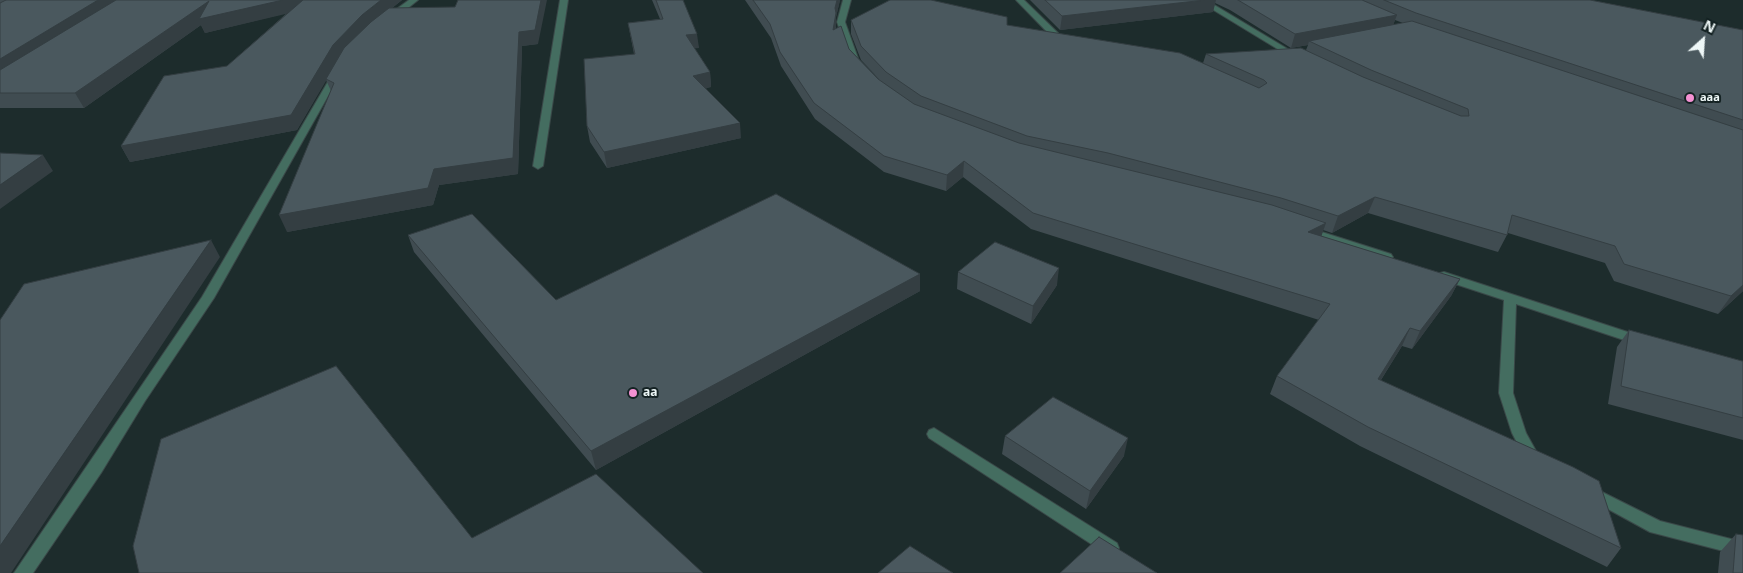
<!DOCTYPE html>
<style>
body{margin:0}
#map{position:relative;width:1743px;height:573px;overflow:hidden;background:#1d2c2c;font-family:"Noto Sans",sans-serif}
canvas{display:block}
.north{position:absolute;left:1678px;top:15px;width:50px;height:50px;-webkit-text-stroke:4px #142223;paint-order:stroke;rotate:26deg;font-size:14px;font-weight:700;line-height:20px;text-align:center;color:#eef7f7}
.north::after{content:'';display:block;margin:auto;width:18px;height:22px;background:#eef7f7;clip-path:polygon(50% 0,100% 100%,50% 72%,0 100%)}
</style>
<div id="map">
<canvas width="1743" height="573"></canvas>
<div class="north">N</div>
</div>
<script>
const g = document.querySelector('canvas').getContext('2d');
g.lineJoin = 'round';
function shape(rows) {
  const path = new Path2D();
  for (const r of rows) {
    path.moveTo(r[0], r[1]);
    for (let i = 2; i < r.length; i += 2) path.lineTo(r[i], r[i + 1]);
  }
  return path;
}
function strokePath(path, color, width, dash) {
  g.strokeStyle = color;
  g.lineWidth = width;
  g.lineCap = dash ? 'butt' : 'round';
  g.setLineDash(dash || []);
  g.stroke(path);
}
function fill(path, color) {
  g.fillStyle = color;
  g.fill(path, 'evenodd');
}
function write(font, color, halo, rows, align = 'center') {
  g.font = font + ' "Noto Sans",sans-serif';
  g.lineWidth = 4;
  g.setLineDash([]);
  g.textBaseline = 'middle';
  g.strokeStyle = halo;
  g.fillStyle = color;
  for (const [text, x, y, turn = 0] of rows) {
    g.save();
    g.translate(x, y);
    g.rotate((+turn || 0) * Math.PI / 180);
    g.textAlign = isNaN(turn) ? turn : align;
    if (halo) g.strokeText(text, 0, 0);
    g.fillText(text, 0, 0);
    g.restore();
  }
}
const minor = shape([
 [409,0,418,0,393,20,387,20,387,16,409,0],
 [560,0,568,0,543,166,538,169,533,166,560,0],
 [843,0,851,0,845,22,859,61,863,66,862,68,856,68,851,62,837,22,843,0],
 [1016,0,1024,0,1059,34,1059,38,1053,38,1016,0],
 [1197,0,1206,0,1301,57,1294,59,1197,0],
 [337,70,341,73,214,298,145,401,101,473,33,573,14,573,202,297,333,73,337,70],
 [1306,227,1391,254,1393,257,1391,260,1383,260,1302,232,1300,230,1306,227],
 [1444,272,1646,338,1648,341,1646,344,1641,345,1636,344,1516,304,1513,393,1526,433,1541,460,1538,464,1533,466,1528,464,1512,433,1499,393,1504,300,1440,279,1438,276,1440,273,1444,272],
 [934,428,1117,543,1119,548,1117,553,1111,555,1105,553,929,438,927,434,929,430,934,428],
 [1592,487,1660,521,1743,542,1743,556,1650,532,1586,497,1584,493,1586,489,1592,487]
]);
const wall = shape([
 [0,0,402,0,392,8,538,44,522,46,518,174,439,185,433,205,287,232,331,91,326,80,297,130,130,162,121,146,227,66,287,13,205,33,201,25,84,108,0,108],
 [652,0,683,0,699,48,694,48,710,72,711,87,706,88,741,138,607,168,590,142,587,126,634,54,628,23,660,19],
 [745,0,840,0,836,17,836,28,849,49,880,80,861,60,851,34,851,20,1007,25,1203,63,1206,54,1306,50,1308,45,1291,48,1230,10,1215,3,1213,12,1060,30,1030,0,1590,0,1743,30,1743,291,1718,314,1614,281,1605,263,1508,233,1498,252,1368,213,1332,233,1323,230,1321,236,1460,279,1451,296,1412,349,1402,346,1381,380,1621,548,1607,567,1360,446,1270,394,1277,376,1319,320,1031,229,963,177,946,191,884,172,815,119,781,66,771,38],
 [1395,20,1403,23,1393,25],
 [408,235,556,300,920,274,920,291,596,470,414,252],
 [958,272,1057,285,1031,324,957,289],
 [1629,330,1742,361,1743,361,1743,440,1608,404,1617,347],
 [1005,436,1124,456,1086,509,1002,454],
 [1736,534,1743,573,1718,573,1720,552]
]);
const shadedWall = shape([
 [98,0,126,0,0,79,0,59],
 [283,0,312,0,315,7,205,33,201,25,84,108,75,93,209,1],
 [381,0,402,0,367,28,339,59,297,130,130,162,121,146,333,45,362,15],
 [541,0,547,0,538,44,522,46,518,174,439,185,433,205,287,232,279,215,434,169,519,32],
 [837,0,840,0,836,17,836,26,833,44,833,30,835,8],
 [1205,0,1216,0,1213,12,1060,30,1062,16],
 [1397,15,1392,28,1309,41,1308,45,1291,48,1295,34],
 [697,34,699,48,688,49,686,35],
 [710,72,711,87,695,90,693,76],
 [740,123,741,138,607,168,604,152],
 [43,155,53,171,0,209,0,185],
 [964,161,963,177,946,191,947,175],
 [1375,197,1368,213,1332,233,1338,216],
 [1326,223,1320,240,1308,232],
 [211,240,220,257,11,573,0,573,0,546],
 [1059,268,1057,285,1031,324,1033,306],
 [920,274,920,291,596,470,591,451],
 [1460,279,1451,296,1412,349,1420,331],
 [1743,285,1743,291,1718,314,1731,296],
 [1410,328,1402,346,1370,397,1378,379],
 [1128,438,1124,456,1086,509,1090,491]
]);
const building = shape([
 [6,0,98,0,0,59,0,3,6,0],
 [116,0,283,0,199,19,209,1,75,93,0,93,0,70,116,0],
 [303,0,381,0,362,15,333,45,291,115,121,146,164,76,227,66,303,0],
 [458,0,541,0,535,30,519,32,513,158,434,169,428,188,279,215,334,83,326,79,344,48,371,22,389,8,455,7,458,0],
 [656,0,683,0,697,34,686,35,710,72,693,76,740,123,604,152,587,126,584,59,635,54,628,23,663,19,656,0],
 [753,0,837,0,835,8,836,13,833,30,841,26,849,49,878,79,914,104,1019,143,1272,205,1326,223,1308,232,1460,279,1420,331,1410,328,1378,379,1573,467,1599,481,1621,548,1368,427,1277,376,1330,304,1033,213,964,161,947,175,884,156,814,103,780,52,770,24,753,0],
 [890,0,931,0,1007,17,1007,25,1180,53,1259,88,1267,83,1264,80,1206,54,1301,48,1363,77,1461,116,1469,116,1468,109,1371,70,1309,41,1412,21,1743,130,1743,285,1731,296,1624,264,1615,246,1512,215,1507,235,1375,197,1338,216,1281,198,1108,153,1027,136,921,96,886,72,861,46,851,20,890,0],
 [1045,0,1205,0,1062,16,1045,0],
 [1238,0,1362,0,1397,15,1295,34,1238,0],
 [1384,0,1590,0,1743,30,1743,120,1416,13,1384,0],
 [0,153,43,155,0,185,0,153],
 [776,194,920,274,591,451,408,235,472,214,556,300,776,194],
 [211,240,0,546,0,320,24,284,211,240],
 [995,242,1059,268,1033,306,958,272,995,242],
 [1629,330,1742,361,1743,361,1743,418,1621,386,1629,330],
 [336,366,472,538,596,474,703,573,139,573,133,546,161,439,336,366],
 [1053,397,1128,438,1090,491,1005,436,1053,397],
 [1736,534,1743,535,1743,573,1733,573,1736,534],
 [1099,537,1157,573,1060,573,1099,537],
 [910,546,953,573,878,573,910,546]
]);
const markers = [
 [1690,98,5,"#f491d3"],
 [633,393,5,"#f491d3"]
];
const farPoinames = [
 ["aaa",1700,98]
];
const poiNames = [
 ["aa",643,393]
];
strokePath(minor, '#3a4848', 2);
fill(minor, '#446d60');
fill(wall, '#404c51');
fill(shadedWall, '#343e42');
fill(building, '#4a585e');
strokePath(building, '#343e42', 1);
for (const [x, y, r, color] of markers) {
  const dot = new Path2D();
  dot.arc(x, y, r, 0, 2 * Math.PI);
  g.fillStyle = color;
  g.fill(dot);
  strokePath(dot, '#142223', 2);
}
write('bold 11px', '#eef7f7', '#142223', farPoinames, 'left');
write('bold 12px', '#eef7f7', '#142223', poiNames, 'left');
</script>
